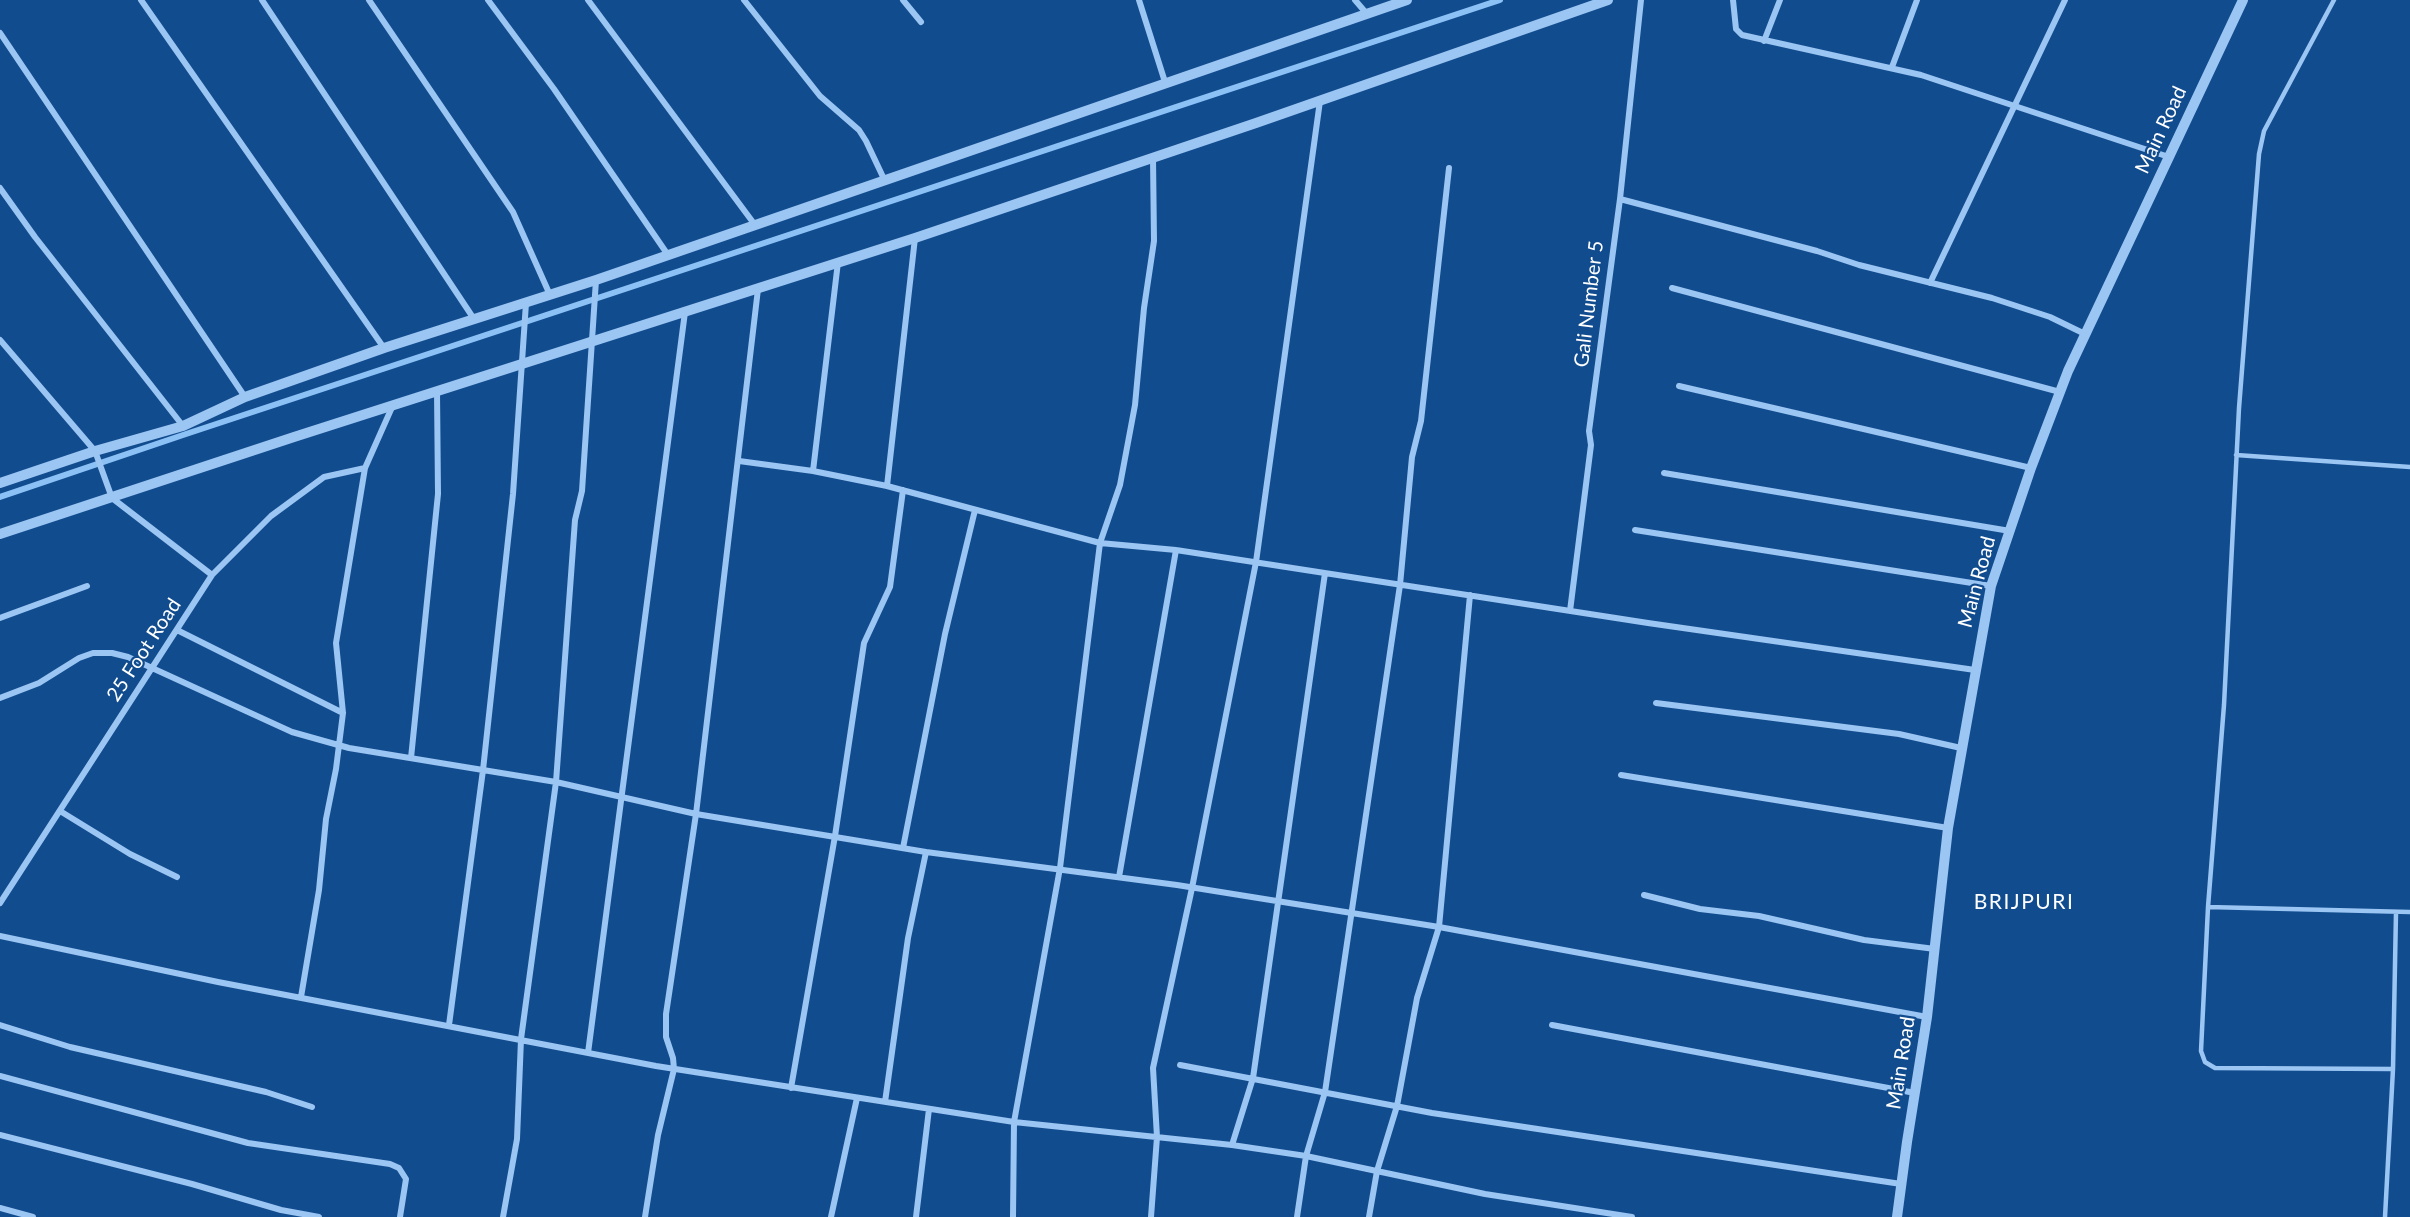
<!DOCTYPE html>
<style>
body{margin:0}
canvas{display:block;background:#114c8f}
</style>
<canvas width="2410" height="1217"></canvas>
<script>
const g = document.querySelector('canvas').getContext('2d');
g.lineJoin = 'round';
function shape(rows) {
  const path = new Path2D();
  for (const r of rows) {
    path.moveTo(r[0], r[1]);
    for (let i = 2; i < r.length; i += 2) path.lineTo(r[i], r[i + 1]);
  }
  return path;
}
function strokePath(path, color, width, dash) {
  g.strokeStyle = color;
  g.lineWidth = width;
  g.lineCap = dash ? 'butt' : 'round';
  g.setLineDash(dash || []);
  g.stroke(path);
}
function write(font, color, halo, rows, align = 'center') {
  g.font = font + ' Lato,sans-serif';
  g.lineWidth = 4.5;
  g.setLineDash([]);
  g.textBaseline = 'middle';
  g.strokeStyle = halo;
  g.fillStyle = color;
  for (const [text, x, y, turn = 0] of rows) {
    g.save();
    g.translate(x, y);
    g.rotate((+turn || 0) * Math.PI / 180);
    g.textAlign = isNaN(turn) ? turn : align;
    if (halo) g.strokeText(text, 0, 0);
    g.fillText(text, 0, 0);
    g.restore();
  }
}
const stream = shape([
 [0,497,186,434,1500,0]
]);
const service = shape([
 [2334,0,2264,131,2259,154,2239,408,2224,705,2208,907,2201,1051,2205,1062,2215,1068,2393,1069],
 [2236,455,2410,467],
 [2208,907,2410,912],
 [2385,1217,2393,1069,2396,912]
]);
const minor = shape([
 [141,0,384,348],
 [262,0,474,319],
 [369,0,513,212,550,295],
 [488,0,554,89,668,255],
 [588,0,755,225],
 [744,0,820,96,859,130,866,141,884,179],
 [903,0,921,22],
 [1139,0,1165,82],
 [1355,0,1367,14],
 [1733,0,1736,29,1742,35,1921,75,2169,157],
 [0,33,245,397],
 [1764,41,1780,0],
 [1892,67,1917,0],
 [0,188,35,237,183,426],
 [1620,199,1817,251,1859,265,1992,298,2050,317,2085,334],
 [1930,283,2065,0],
 [1672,288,2060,392],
 [0,340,95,451,112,498,212,575],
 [1679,386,2031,468],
 [739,461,813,471,887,486,1100,543,1176,550,1648,623,1975,670],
 [813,471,838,262],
 [1664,473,2010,531],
 [887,486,915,238],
 [1635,530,1991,586],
 [1570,611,1591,445,1589,431,1620,199,1641,0],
 [0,618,87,586],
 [177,630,343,713],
 [0,698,39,683,79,658,93,653,112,653,128,657,292,732,349,748,556,782,696,814,926,852,1177,885,1439,927,1927,1017],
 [1656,703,1899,734,1961,748],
 [411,758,438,494,437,391],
 [1621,775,1948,828],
 [60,811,130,854,177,877],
 [903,848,945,634,975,510],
 [1119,877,1176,550],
 [1644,895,1700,909,1759,916,1864,940,1935,949],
 [0,903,212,575,271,516,324,477,365,468],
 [0,936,218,982,656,1066,1014,1122,1232,1145,1306,1156,1485,1194,1632,1217],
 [301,997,319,890,326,819,336,769,343,713,336,643,365,468,393,405],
 [0,1025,70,1047,266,1092,312,1107],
 [449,1025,483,770,513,494,526,303],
 [1552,1025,1915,1093],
 [588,1053,685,312],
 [1180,1065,1432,1113,1901,1184],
 [0,1076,248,1143,390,1164,399,1168,406,1179,400,1217],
 [791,1088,835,836,864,643,890,587,903,490],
 [885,1102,908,938,926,852],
 [0,1135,192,1184,281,1210,319,1217],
 [1232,1145,1253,1078,1325,573],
 [0,1208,33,1217],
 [503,1217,517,1139,521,1039,556,782,575,520,582,491,596,280],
 [645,1217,658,1135,674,1069,673,1058,666,1037,666,1014,696,814,758,289],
 [831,1217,857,1098],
 [916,1217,929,1109],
 [1013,1217,1014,1122,1060,868,1100,543,1120,485,1135,405,1144,308,1154,241,1153,158],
 [1151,1217,1157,1137,1153,1068,1192,888,1256,562,1320,101],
 [1297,1217,1306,1156,1325,1092,1400,585,1412,457,1421,421,1449,168],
 [1369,1217,1377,1171,1397,1106,1417,998,1439,927,1470,595]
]);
const tertiary = shape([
 [0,483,95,451,183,426,245,397,384,348,596,280,1407,0],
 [0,534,294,437,915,238,1256,123,1608,0],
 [1897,1217,1907,1142,1927,1017,1948,828,1991,586,2031,468,2068,371,2243,0]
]);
const streetNames = [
 ["Main Road",2161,130,-65],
 ["Gali Number 5",1589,304,-83],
 ["Main Road",1977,582,-75],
 ["25 Foot Road",144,650,-57],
 ["Main Road",1901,1063,-81]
];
const neighbourhoodNames = [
 ["BRIJPURI",2024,902]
];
strokePath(stream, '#8cc1f5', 6);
strokePath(service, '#9bc5f2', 4.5);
strokePath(minor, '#9bc5f2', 6);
strokePath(tertiary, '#9bc5f2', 10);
write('20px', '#fff', '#114c8f', streetNames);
g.letterSpacing = '1.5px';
write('21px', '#fff', '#114c8f', neighbourhoodNames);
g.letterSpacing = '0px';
</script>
